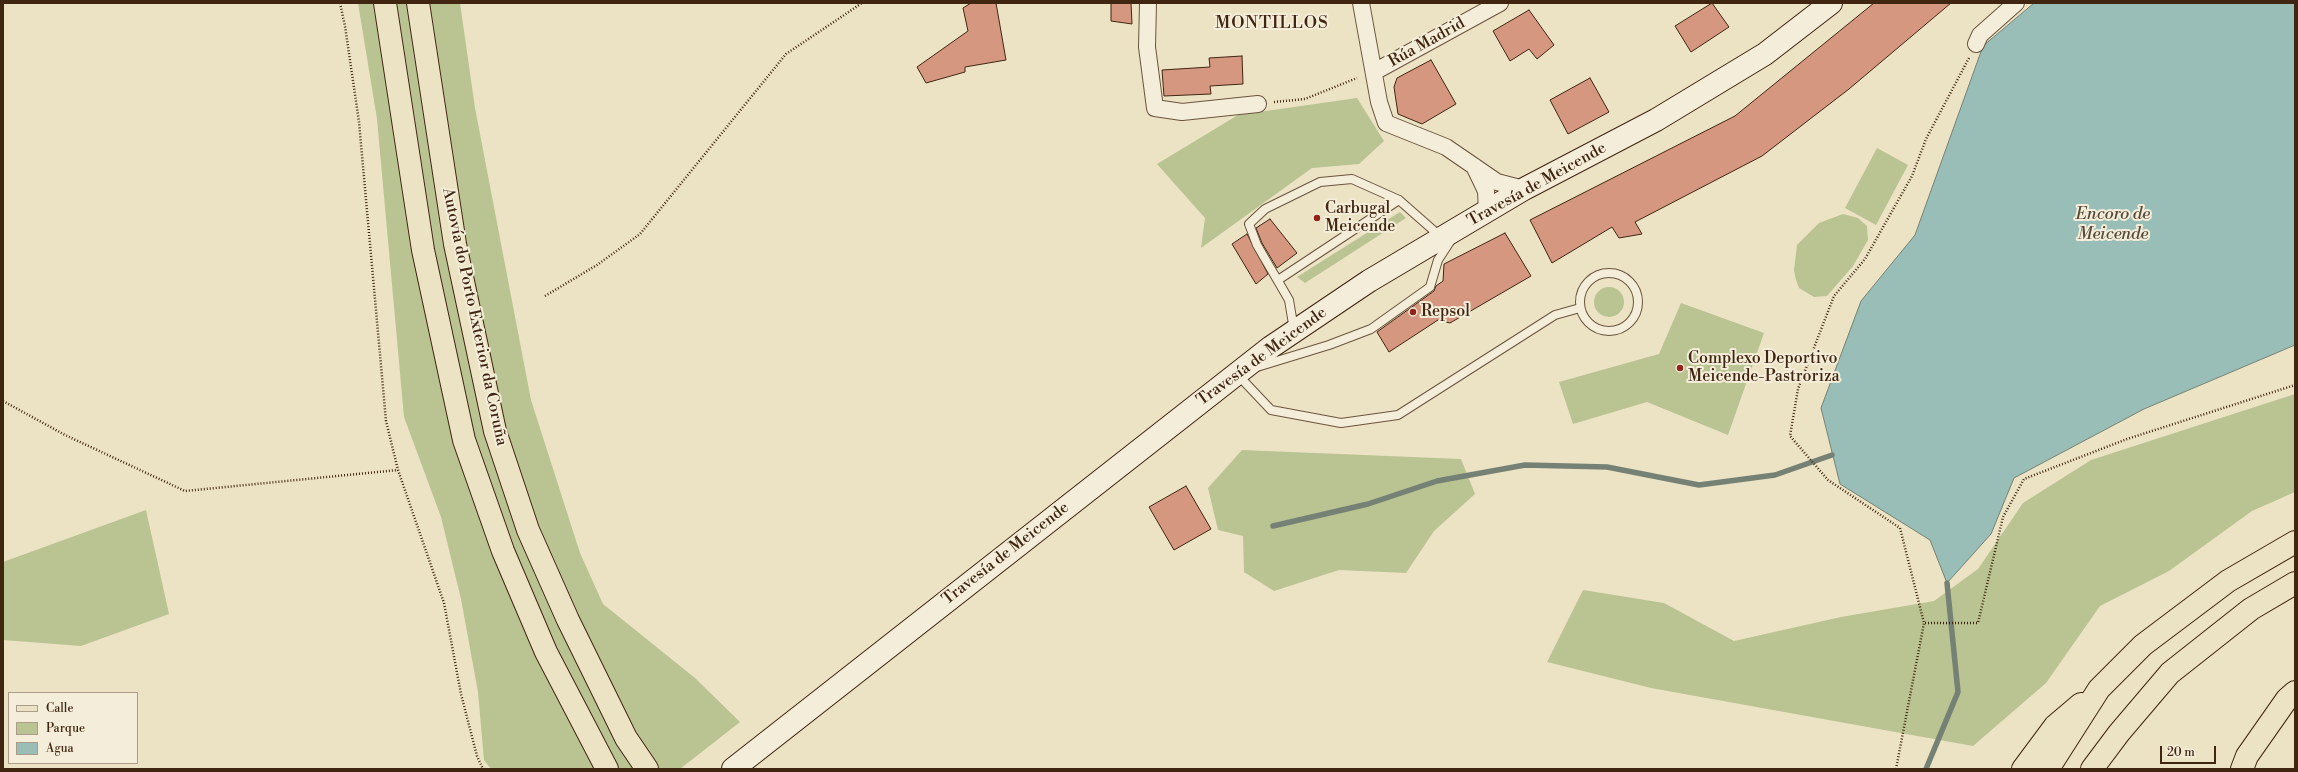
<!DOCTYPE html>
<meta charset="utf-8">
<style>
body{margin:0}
#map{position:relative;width:2298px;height:772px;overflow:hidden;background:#ece3c4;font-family:"Libre Bodoni",serif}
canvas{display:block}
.frame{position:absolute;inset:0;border:4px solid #402511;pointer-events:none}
.legend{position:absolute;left:8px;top:692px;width:130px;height:72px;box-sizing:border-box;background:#f3edd9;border:1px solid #ab9d89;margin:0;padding:5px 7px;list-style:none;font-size:12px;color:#402511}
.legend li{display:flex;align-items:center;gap:8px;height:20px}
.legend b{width:20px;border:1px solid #ab9d89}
.scale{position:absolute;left:2160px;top:746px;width:56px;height:18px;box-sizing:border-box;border:2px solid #402511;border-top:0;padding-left:5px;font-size:12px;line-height:14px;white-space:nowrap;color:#402511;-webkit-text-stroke:3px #f3edd9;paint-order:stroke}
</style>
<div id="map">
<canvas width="2298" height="772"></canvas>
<div class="frame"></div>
<ul class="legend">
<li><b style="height:5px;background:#ece3c4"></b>Calle</li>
<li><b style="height:11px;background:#bac392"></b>Parque</li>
<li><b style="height:11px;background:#99beb7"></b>Agua</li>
</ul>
<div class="scale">20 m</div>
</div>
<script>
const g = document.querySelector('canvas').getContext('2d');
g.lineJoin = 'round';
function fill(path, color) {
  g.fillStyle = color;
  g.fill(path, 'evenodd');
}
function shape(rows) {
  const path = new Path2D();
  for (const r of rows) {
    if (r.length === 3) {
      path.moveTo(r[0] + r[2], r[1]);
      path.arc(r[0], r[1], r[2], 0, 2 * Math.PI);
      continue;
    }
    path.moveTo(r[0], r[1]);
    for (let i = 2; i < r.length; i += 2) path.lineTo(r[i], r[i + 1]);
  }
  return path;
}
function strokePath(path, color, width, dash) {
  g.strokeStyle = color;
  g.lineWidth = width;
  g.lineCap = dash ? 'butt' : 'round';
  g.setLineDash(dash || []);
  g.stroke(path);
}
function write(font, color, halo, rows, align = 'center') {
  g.font = font + ' "Libre Bodoni",serif';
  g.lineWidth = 4;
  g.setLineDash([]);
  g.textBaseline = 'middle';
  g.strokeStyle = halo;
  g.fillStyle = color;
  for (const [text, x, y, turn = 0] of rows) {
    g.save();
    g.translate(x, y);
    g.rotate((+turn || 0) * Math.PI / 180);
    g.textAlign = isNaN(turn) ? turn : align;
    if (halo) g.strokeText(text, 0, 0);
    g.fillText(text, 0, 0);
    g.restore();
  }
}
const green = shape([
 [358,3,460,3,475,108,531,400,580,553,603,604,695,678,740,722,680,769,491,769,484,760,478,692,461,599,441,517,404,417,377,119],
 [1357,98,1384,141,1359,164,1312,168,1201,248,1205,218,1157,164,1238,115],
 [1877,148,1908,165,1876,225,1845,208],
 [1400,212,1406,218,1305,283,1297,277],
 [1843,214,1858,218,1867,226,1868,240,1853,266,1827,296,1814,297,1799,288,1796,280,1794,270,1797,245,1819,223],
 [1609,302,15],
 [1681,303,1764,333,1728,435,1647,402,1573,424,1559,382,1659,354],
 [2295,394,2295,492,2252,511,2169,571,2100,606,2046,683,1973,746,1651,688,1547,662,1583,590,1664,603,1734,641,1841,617,1934,601,1978,569,2023,503,2091,460],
 [1242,450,1461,459,1475,494,1434,531,1406,573,1339,570,1274,591,1244,572,1243,536,1218,530,1208,488],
 [146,510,169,614,81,646,3,640,3,562]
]);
const water = shape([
 [2034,3,2295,3,2295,345,2144,409,2014,478,1991,534,1947,583,1930,540,1840,484,1821,408,1861,301,1915,235,1983,46,2034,3]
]);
const stream = shape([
 [1273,526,1368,504,1437,481,1525,465,1607,467,1699,485,1775,475,1832,455],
 [1926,769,1958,692,1947,583]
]);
const building = shape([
 [971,3,996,3,1006,60,965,67,965,72,926,83,917,67,968,31,963,8,971,3],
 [1111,3,1131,3,1132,24,1111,21,1111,3],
 [1712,3,1729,27,1691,52,1675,26,1712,3],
 [1874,3,1951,3,1849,89,1762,156,1635,222,1642,234,1619,238,1612,227,1552,263,1530,220,1735,116,1874,3],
 [1529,10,1554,45,1537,59,1529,49,1510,61,1493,31,1529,10],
 [1242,56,1243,84,1210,86,1211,94,1164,96,1162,70,1210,67,1209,58,1242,56],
 [1431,60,1456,104,1422,124,1398,114,1394,87,1397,78,1431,60],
 [1590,78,1609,112,1568,134,1550,100,1590,78],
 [1270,219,1297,253,1277,268,1262,243,1256,228,1270,219],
 [1505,233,1531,276,1450,323,1438,320,1389,352,1377,332,1434,291,1436,286,1443,281,1444,264,1505,233],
 [1247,234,1268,274,1256,284,1232,244,1247,234],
 [1186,486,1211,529,1174,550,1149,507,1186,486]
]);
const path = shape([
 [340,3,345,26,359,122,386,421,398,470,444,603,461,694,477,756,483,769],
 [1969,58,1926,139,1912,176,1865,259,1834,296,1798,389,1790,436,1828,480,1900,528,1924,623,1978,623,2003,517,2024,479,2127,439,2295,385],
 [1274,102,1305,99,1357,78],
 [545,296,597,265,640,234,786,54,862,3],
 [3,401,65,435,185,491,398,470],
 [1896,769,1924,623]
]);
const lane = shape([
 [1609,302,29],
 [1278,280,1399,200],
 [1294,330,1289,300,1257,245,1249,224,1265,209,1320,182,1352,179,1399,200,1441,237],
 [1257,367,1329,345,1371,329,1430,287,1438,260,1451,240],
 [1237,374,1271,410,1341,423,1398,415,1555,315,1580,308]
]);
const street = shape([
 [1148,3,1147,47,1155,108,1182,112,1258,104],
 [1361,3,1379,102,1386,123,1446,147,1497,182,1524,189],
 [1976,44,1980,35,2016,3],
 [1374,72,1500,3],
 [1474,166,1486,191,1487,212]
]);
const secondary = shape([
 [733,769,1271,347,1369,281,1524,189,1656,120,1765,54,1831,3]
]);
const primary = shape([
 [2242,769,2247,756,2287,699,2295,692]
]);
const highway = shape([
 [385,3,423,250,464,440,503,551,546,652,607,769],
 [418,3,455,244,495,431,528,530,568,620,626,738,647,769],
 [2023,769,2055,726,2081,704],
 [2048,769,2099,689,2143,645,2228,581,2295,542],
 [2092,769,2119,733,2170,673,2251,609,2295,583]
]);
const markers = [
 [1317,218,4,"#8f2418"],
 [1413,312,4,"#8f2418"],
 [1680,368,4,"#8f2418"]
];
const streetNames = [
 ["Rúa Madrid",1427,43,-29],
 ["Travesía de Meicende",1537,185,-29],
 ["Autovía do Porto Exterior da Coruña",474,317,78],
 ["Travesía de Meicende",1262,357,-36],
 ["Travesía de Meicende",1006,554,-38]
];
const poiNames = [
 ["Carbugal",1325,209],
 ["Meicende",1325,227],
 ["Repsol",1421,312],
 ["Complexo Deportivo",1688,359],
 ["Meicende-Pastroriza",1688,377]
];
const neighbourhoodNames = [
 ["MONTILLOS",1272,24]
];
const waterNames = [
 ["Encoro de",2113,215],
 ["Meicende",2113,235]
];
fill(green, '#bac392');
fill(water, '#99beb7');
strokePath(water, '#758175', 1);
strokePath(stream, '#758175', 5.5);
fill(building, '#d5977f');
strokePath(building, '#402511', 1);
strokePath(lane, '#6b543e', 10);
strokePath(street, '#6b543e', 18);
strokePath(secondary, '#402511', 24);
strokePath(primary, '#402511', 24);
strokePath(highway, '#402511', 24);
strokePath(path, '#402511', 2.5, [1, 2]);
strokePath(lane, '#f3edd9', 8);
strokePath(street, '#f3edd9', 16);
strokePath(secondary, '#f3edd9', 22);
strokePath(primary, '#ece3c4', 22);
strokePath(highway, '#ece3c4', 22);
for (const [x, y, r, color] of markers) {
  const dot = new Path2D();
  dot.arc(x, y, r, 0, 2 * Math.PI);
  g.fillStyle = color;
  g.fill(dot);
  strokePath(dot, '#f3edd9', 1.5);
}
write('16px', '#402511', '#f3edd9', streetNames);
write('16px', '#402511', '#f3edd9', poiNames, 'left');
g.letterSpacing = '1px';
write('17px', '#402511', '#f3edd9', neighbourhoodNames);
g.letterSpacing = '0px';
write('italic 17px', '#564b3a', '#f3edd9', waterNames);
</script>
